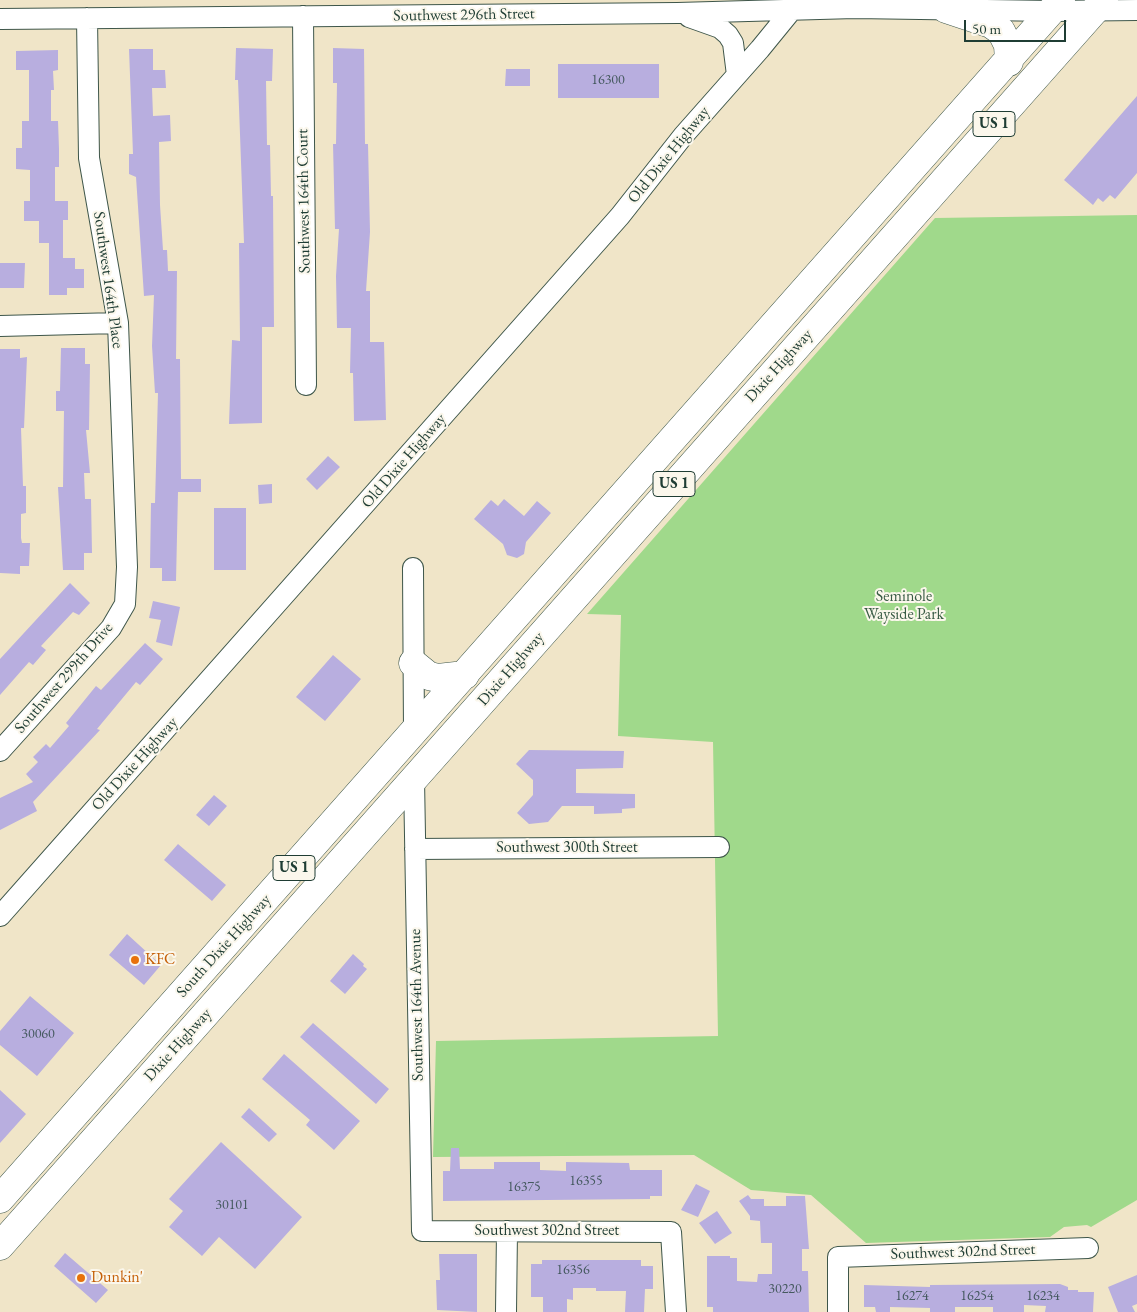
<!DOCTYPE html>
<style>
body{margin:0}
#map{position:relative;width:1137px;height:1312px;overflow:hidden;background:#f0e5c8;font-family:"EB Garamond",serif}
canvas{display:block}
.scale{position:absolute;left:964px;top:20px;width:102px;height:22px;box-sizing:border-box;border:2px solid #1f3d34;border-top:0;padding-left:6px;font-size:15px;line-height:18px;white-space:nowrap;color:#1f3d34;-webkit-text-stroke:4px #fbf7ec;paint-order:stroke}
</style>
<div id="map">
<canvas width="1137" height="1312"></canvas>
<div class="scale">50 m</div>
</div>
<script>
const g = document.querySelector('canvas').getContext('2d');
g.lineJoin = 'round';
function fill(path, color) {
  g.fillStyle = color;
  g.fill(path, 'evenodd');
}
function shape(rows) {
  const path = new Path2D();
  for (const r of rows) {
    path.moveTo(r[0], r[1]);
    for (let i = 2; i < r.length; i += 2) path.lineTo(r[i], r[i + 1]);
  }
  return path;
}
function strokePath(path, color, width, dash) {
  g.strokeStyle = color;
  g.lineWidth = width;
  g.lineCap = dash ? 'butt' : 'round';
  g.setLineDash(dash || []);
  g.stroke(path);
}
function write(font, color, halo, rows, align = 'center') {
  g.font = font + ' "EB Garamond",serif';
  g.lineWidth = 4;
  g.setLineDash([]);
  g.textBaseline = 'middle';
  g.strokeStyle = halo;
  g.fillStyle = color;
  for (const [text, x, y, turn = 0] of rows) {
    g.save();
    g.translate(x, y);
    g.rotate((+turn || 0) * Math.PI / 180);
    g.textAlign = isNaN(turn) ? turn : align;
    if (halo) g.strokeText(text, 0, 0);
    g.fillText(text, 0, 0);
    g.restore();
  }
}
const green = shape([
 [1137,215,1137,1200,1091,1227,1087,1225,1064,1227,1050,1237,866,1243,811,1195,751,1190,694,1155,433,1157,436,1041,718,1036,713,742,618,736,621,615,587,614,935,218]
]);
const building = shape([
 [236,48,273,49,272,81,266,81,267,145,270,145,271,196,273,196,274,327,262,327,262,423,229,424,232,340,240,341,239,243,244,243,238,80,235,80],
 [333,48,364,49,365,144,368,144,370,232,366,291,370,291,370,342,384,342,386,420,354,421,353,373,350,373,351,328,337,328,336,276,339,229,335,229,333,144,336,144,337,83,333,83],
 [129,49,153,49,153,70,165,70,166,88,152,88,153,116,170,115,171,141,159,142,160,205,163,250,167,250,168,271,177,271,176,359,180,359,181,479,201,479,201,492,178,492,176,581,162,581,162,568,150,568,151,503,155,503,158,393,155,393,152,346,154,295,144,296,136,177,129,174,129,154,133,154],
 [58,50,58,70,53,71,54,90,51,90,51,121,58,121,59,149,59,167,55,167,55,201,68,201,68,220,63,220,63,258,75,258,75,269,84,269,84,288,67,288,67,295,49,295,49,243,39,243,39,221,24,221,24,201,30,201,30,170,16,169,16,148,22,148,22,121,29,121,29,70,16,70,16,51],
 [558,64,659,64,659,98,558,98],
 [506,69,530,69,530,86,505,86],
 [1137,96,1137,173,1115,199,1110,195,1103,202,1098,198,1093,205,1064,180],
 [0,263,25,263,24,288,0,288],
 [61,348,85,348,85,364,90,364,89,430,86,430,90,473,84,473,85,499,91,499,92,553,84,553,84,570,63,570,58,487,63,487,64,411,56,411,56,391,60,391],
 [0,349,20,349,20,358,27,357,24,428,21,428,23,486,26,486,26,513,21,514,21,538,22,543,30,543,29,566,20,566,20,574,0,573],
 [328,456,340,467,317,490,306,479],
 [272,484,272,503,259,504,258,485],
 [504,499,524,516,537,501,551,513,526,542,524,554,517,558,507,555,503,544,474,519,491,500,498,506],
 [214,508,246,508,246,570,214,570],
 [70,583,90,603,79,615,73,612,41,646,46,650,33,665,29,662,0,695,0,659],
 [153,601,180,607,172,646,156,642,161,620,149,618],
 [145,643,163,659,140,685,136,682,97,729,100,730,33,802,37,811,0,830,0,798,33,782,26,774,38,762,33,757,46,744,50,748,69,726,66,723,96,686,101,690],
 [333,655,361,679,325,721,296,697],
 [529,750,624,751,623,768,576,769,576,793,635,794,635,808,622,809,622,813,594,814,594,806,562,806,548,822,529,824,517,813,533,795,533,780,516,764],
 [214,795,227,806,209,826,196,815],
 [178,844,226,885,212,901,164,860],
 [127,934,161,965,144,985,109,955],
 [353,954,364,964,363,966,367,969,345,994,330,981],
 [30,996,74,1033,37,1076,0,1045,0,1031],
 [313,1023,389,1089,376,1104,300,1037],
 [284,1054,360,1121,334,1150,306,1125,310,1120,262,1079],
 [0,1090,26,1114,0,1143],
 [249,1108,277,1134,269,1142,241,1117],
 [221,1142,302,1217,255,1269,219,1237,202,1256,169,1227,183,1211,169,1199],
 [451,1148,459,1148,460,1169,494,1169,494,1162,540,1162,540,1170,566,1171,566,1162,629,1163,630,1170,662,1170,662,1196,650,1196,650,1199,443,1201,443,1171,450,1171],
 [696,1184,710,1191,698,1217,681,1210],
 [748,1195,751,1199,764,1199,764,1206,786,1206,786,1196,805,1196,809,1249,802,1249,802,1271,808,1271,809,1312,713,1312,713,1307,707,1307,707,1256,730,1256,730,1258,737,1258,737,1281,757,1282,758,1274,772,1274,772,1243,761,1243,760,1221,750,1220,750,1216,739,1201],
 [717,1211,732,1233,715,1244,699,1223],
 [65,1253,108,1290,96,1303,54,1266],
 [439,1254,477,1254,477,1312,437,1310,436,1280,440,1280],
 [542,1260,641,1260,641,1266,653,1266,653,1289,645,1289,644,1312,625,1312,626,1291,596,1291,596,1288,573,1288,573,1300,567,1299,567,1312,543,1312,543,1297,531,1297,531,1264,542,1264],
 [1137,1275,1137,1304,1132,1306,1135,1312,1118,1312,1108,1287],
 [1060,1284,1068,1287,1068,1290,1078,1290,1078,1292,1094,1292,1093,1312,1045,1312,1046,1306,1024,1305,1024,1312,993,1312,993,1307,955,1307,955,1312,930,1312,930,1308,890,1307,890,1312,876,1312,875,1307,864,1307,864,1285,930,1287,930,1285]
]);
const minor = shape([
 [303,16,306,385],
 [689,17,720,28,728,35,733,43,737,75],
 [0,19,677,13,855,8,1051,11,1137,10],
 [0,326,118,323],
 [413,568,414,732],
 [0,751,111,628,125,604,127,567,118,323,89,158,87,18],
 [414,779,422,1231,671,1232,676,1312],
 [415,849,719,847],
 [0,916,620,216,683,136,760,49,800,0],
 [506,1312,507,1231],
 [838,1312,838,1257,1088,1248]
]);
const highway = shape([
 [946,9,991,24,1001,31,1008,45,1009,62],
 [413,663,429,676,438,678,465,675],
 [0,1199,1061,0],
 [0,1246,1104,0]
]);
const markers = [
 [135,960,5,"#e8710a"],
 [81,1278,5,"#e8710a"]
];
const numberNames = [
 ["16300",608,80],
 ["30060",38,1034],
 ["16355",586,1181],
 ["16375",524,1187],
 ["30101",232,1205],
 ["16356",573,1270],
 ["30220",785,1289],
 ["16274",912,1296],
 ["16254",977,1296],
 ["16234",1043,1296]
];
const shields = [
 [994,124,42],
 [674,484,42],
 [294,868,42]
];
const shieldNames = [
 ["US 1",994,124],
 ["US 1",674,484],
 ["US 1",294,868]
];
const streetNames = [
 ["Southwest 296th Street",464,15,-1],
 ["Old Dixie Highway",669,155,-51],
 ["Southwest 164th Court",304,201,-91],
 ["Southwest 164th Place",108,280,82],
 ["Dixie Highway",779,366,-48],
 ["Old Dixie Highway",404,461,-49],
 ["Dixie Highway",511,669,-49],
 ["Southwest 299th Drive",64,678,-49],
 ["Old Dixie Highway",135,764,-48],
 ["Southwest 300th Street",567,848],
 ["South Dixie Highway",224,946,-48],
 ["Southwest 164th Avenue",417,1005,-91],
 ["Dixie Highway",178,1045,-48],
 ["Southwest 302nd Street",547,1231],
 ["Southwest 302nd Street",963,1252,-2]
];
const parkNames = [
 ["Seminole",904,597],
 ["Wayside Park",904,615]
];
const foodNames = [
 ["KFC",145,960],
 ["Dunkin'",91,1278]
];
fill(green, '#a0d98b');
fill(building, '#b8aedf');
strokePath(minor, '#3e564a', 22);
strokePath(highway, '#3e564a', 29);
strokePath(minor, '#fff', 20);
strokePath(highway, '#fff', 28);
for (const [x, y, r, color] of markers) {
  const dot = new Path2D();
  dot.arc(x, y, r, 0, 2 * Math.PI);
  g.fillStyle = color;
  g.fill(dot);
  strokePath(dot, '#fbf7ec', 2);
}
write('14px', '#45595f', null, numberNames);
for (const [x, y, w] of shields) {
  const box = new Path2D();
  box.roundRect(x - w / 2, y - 12.5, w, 25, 4);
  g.fillStyle = '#fbf7ec';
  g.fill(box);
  strokePath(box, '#1f3d34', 1);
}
write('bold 15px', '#1f3d34', null, shieldNames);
write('16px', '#1f3d34', '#fbf7ec', streetNames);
write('16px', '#395c45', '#fbf7ec', parkNames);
write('16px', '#c56008', '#fbf7ec', foodNames, 'left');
</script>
